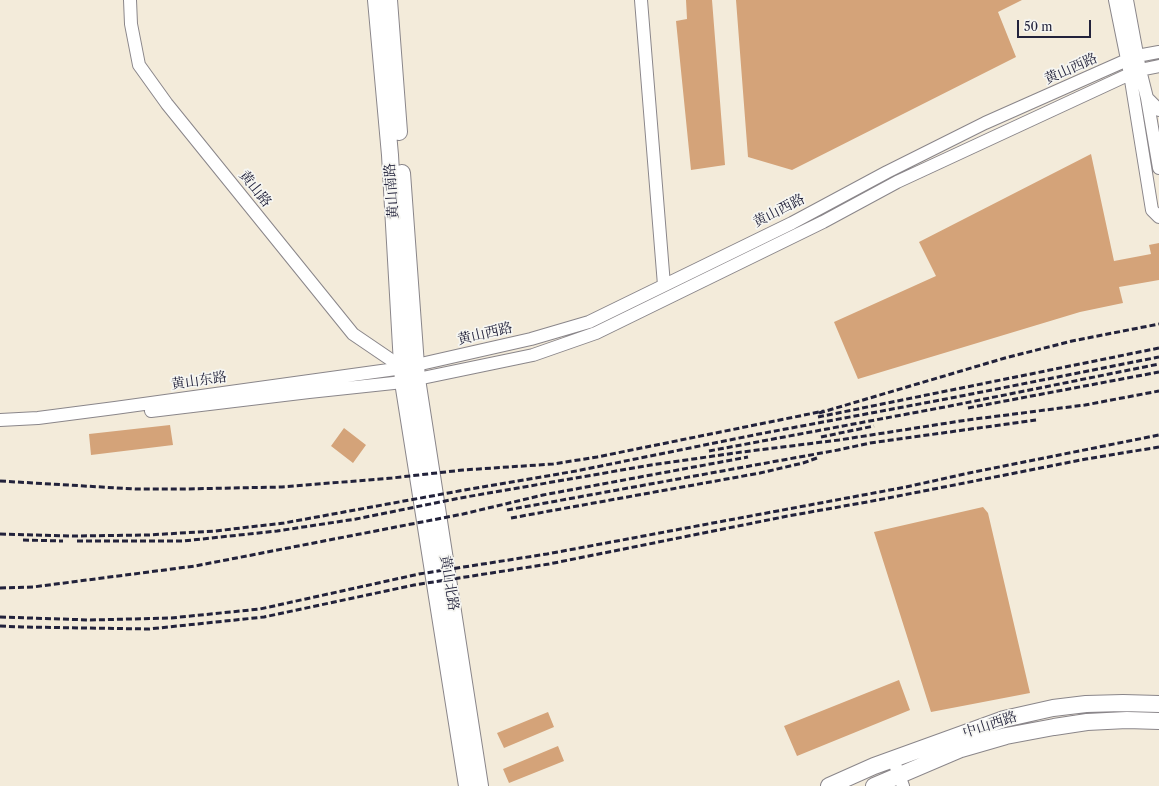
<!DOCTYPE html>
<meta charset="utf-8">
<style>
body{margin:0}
#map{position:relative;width:1159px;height:786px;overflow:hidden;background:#f3ebda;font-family:"Libre Caslon Text",serif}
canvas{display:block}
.scale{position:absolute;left:1017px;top:20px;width:74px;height:18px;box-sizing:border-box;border:2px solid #22223b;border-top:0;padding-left:5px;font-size:12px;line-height:14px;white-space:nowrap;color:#22223b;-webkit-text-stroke:3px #f6f6f2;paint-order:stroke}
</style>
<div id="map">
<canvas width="1159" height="786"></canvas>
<div class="scale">50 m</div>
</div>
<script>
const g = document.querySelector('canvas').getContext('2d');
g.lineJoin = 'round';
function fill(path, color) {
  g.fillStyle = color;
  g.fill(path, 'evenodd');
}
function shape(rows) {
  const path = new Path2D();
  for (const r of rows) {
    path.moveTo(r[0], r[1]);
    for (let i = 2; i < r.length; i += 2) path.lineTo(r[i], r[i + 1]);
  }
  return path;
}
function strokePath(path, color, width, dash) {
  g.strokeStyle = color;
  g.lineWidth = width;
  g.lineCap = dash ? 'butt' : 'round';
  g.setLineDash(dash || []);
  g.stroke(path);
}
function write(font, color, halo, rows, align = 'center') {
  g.font = font + ' "Libre Caslon Text","Noto Serif SC",serif';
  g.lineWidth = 3.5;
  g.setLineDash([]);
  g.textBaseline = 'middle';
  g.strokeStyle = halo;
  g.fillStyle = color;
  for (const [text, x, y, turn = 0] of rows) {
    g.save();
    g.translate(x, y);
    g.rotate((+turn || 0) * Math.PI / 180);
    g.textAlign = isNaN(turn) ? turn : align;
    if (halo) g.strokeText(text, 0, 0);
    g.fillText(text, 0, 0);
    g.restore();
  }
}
const building = shape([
 [686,0,712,0,725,165,691,170,676,21,687,19],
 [736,0,1022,0,998,12,1016,57,792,170,748,157],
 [1091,154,1114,261,1151,254,1149,245,1159,243,1159,280,1119,287,1123,303,1080,312,858,379,834,322,936,276,919,242],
 [170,425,173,445,91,455,89,434],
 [344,428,366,445,353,463,331,446],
 [983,507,988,513,1030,693,931,712,874,532],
 [899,680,910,710,797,756,784,726],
 [548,712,554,727,504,748,497,733],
 [558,746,564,761,509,783,503,769]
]);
const minor = shape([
 [130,0,131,24,139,65,167,104,353,334,403,368],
 [641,0,664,285],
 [1115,0,1130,74,1152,210,1159,217],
 [1127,0,1140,70,1147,98,1159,168],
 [1147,98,1159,110],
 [151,411,309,392,403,382,533,355,596,333,823,222,897,182,1130,74,1140,70,1159,66],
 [0,420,38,418,115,408,403,368,531,339,589,322,792,223,887,172,985,123,1127,60,1137,56,1159,52],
 [893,759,903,786]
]);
const major = shape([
 [376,0,390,155,403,382,467,786],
 [389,0,399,132],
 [402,173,417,379,480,786],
 [829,786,874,766,1004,719,1053,708,1086,704,1123,703,1159,704],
 [874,786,961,749,1006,736,1054,727,1087,722,1127,720,1159,721]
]);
const rail = shape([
 [968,408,1159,372],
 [819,413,1005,358,1072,341,1159,324],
 [818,417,1159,348],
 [821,437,874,426],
 [709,451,950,406,1159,364],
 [0,481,135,489,185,489,282,487,392,478,463,470,553,464,597,457,824,411],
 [507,510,838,450,870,443,1036,420],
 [511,518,760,473,803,463,817,458],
 [0,534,73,536,148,535,215,531,284,523,459,491,576,471,759,434,946,399,1159,357],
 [23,540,63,541],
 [77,541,183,541,277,531,356,519,460,498,651,465,742,452,839,440,967,420,1085,405,1159,391],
 [0,588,33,587,195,566,463,514,543,495,748,457],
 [0,617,90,620,171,618,260,609,419,574,547,554,906,487,969,473,1159,435],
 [0,626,22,627,149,629,264,617,414,585,549,564,788,516,878,500,1086,459,1159,447]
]);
const streetNames = [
 ["黄山西路",1071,69,-24],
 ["黄山路",255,189,51],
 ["黄山南路",392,191,-94],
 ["黄山西路",779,211,-27],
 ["黄山西路",485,334,-13],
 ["黄山东路",199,381,-8],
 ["黄山北路",449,583,81],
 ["中山西路",990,725,-18]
];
fill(building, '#d4a379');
strokePath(minor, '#8a868a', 14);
strokePath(major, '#8a868a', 18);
strokePath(minor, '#fff', 12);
strokePath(major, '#fff', 16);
strokePath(rail, '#22223b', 3, [6, 3]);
write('14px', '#22223b', '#f6f6f2', streetNames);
</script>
